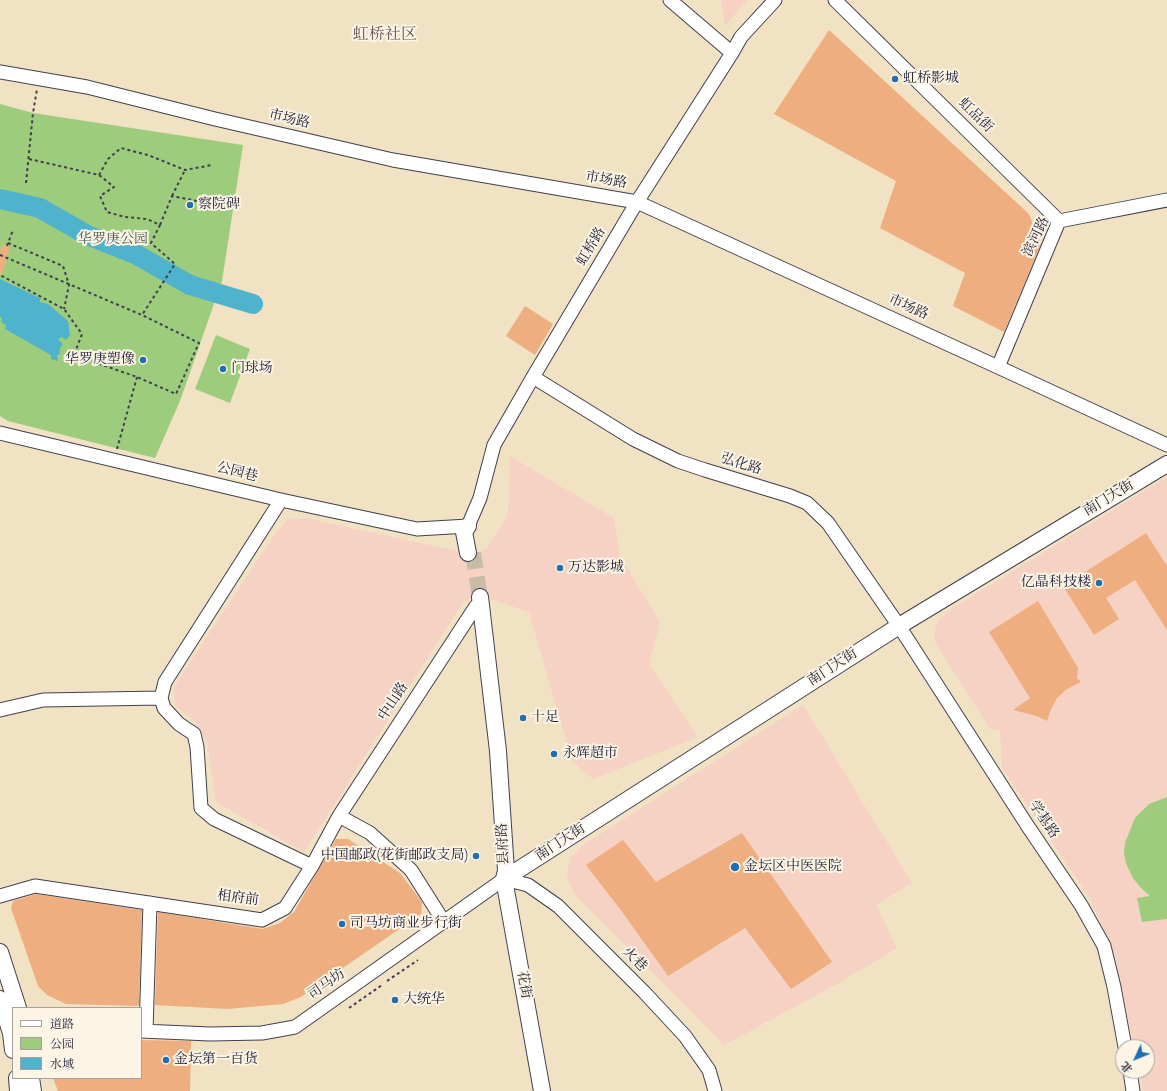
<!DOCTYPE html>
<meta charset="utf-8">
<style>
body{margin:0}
#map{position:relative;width:1167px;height:1091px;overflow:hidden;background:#f0e2c3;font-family:"IM FELL English","Noto Serif SC",serif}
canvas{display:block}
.legend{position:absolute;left:12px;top:1007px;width:130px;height:72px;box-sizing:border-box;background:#fcf5e5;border:1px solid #a5a1a1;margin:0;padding:5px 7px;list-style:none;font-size:12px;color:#22223b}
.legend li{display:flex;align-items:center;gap:8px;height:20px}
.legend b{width:20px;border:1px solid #a5a1a1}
.north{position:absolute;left:1115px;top:1039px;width:40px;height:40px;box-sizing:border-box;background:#fcf5e5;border:1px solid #a5a1a1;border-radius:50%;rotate:226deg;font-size:11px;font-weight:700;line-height:16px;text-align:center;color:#22223b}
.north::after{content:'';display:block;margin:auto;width:14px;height:18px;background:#1f6fb2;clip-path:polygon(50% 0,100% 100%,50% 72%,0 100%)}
</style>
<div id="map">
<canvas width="1167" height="1091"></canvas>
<ul class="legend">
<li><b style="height:5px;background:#fff"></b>道路</li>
<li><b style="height:11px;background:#9dcd7c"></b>公园</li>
<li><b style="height:11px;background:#4fb3ce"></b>水域</li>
</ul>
<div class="north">北</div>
</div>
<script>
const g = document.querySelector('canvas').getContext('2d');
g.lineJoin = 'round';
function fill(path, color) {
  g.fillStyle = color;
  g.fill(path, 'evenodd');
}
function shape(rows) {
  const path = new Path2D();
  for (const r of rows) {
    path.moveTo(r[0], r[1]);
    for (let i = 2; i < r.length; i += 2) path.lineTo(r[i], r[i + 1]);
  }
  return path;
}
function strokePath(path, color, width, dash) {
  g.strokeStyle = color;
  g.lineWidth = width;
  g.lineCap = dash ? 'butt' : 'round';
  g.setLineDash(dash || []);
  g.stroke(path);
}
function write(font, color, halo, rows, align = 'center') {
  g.font = font + ' "IM FELL English","Noto Serif SC",serif';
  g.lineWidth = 4;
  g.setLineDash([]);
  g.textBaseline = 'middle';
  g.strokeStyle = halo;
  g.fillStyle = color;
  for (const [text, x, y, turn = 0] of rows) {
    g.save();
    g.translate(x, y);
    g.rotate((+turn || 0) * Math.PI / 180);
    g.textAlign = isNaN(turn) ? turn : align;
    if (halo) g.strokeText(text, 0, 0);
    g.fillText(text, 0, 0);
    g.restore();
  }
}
const built = shape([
 [721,0,747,0,725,26],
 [510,456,614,518,620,555,660,623,649,664,698,737,593,779,572,761,529,612,494,600,474,597,463,602,304,852,216,802,207,743,194,720,175,706,174,687,275,534,288,519,306,518,466,553,480,552,487,548,508,515],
 [1167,477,1167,1091,1143,1091,1139,1071,1147,1071,1147,1047,1134,1047,1115,955,1089,897,1002,768,1000,730,990,729,936,644,934,637,935,627,940,618,951,609],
 [803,705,912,883,876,905,897,948,839,983,724,1045,575,895,567,876,570,858,583,845]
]);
const green = shape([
 [0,104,33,113,243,145,222,281,180,401,155,458,8,421,0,416],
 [216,335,250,349,230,403,195,389],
 [1167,797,1167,919,1142,922,1137,898,1150,896,1141,888,1133,878,1127,866,1124,854,1125,843,1135,818,1149,804]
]);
const water = shape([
 [0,279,40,298,40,302,48,304,68,321,70,335,66,340,62,337,58,339,63,344,60,348,60,353,57,356,58,361,51,359,51,355,5,329,6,325,1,322,2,319,0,316]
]);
const river = shape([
 [0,199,40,208,87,235,137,255,190,285,253,304]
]);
const building = shape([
 [829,30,1029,214,1041,244,1004,332,953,306,965,273,880,228,896,181,774,114],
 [2,244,10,247,2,274,0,274,0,252],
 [525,306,553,324,535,355,506,336],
 [1146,533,1167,566,1167,630,1135,580,1106,598,1119,619,1094,635,1063,586],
 [1038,601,1078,668,1077,678,1081,682,1067,689,1057,698,1051,709,1047,721,1037,716,1013,710,1030,698,989,632],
 [742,833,832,962,791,989,745,928,668,976,620,909,586,865,623,840,656,882],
 [336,839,348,839,400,873,422,902,421,914,301,997,283,1004,228,1009,155,1005,158,912,263,929,280,923,294,912],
 [36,894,142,910,139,1004,137,1006,66,1004,47,995,38,986,11,908,13,901],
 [141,1040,191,1041,190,1091,58,1091,53,1078,141,1078]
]);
const majorTunnel = shape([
 [473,553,480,597]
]);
const path = shape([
 [29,159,99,175,114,187,100,196,107,212,125,217,147,219,160,225,151,243,175,264,142,315],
 [99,175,108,159,121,148,148,155,185,170,212,165],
 [26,183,33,113,37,89],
 [172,196,185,170],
 [160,225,172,196,217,205],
 [8,243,63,266,69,285,64,309],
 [7,246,13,230],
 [0,255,142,315,199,343,176,394,137,377,74,355,82,334,64,309,0,275],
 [117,449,137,377],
 [387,981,418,960],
 [349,1008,382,985]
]);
const minor = shape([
 [670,0,732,53],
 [835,0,1059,221],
 [0,72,87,87,215,119,393,160,637,202,998,367,1167,445],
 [998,367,1059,221,1167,200],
 [533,377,633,439,678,461,705,470,790,496,807,503,828,523,899,626,1027,825,1081,905,1104,946,1114,987,1125,1047],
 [0,433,281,500,417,529,468,526,480,498,494,445,533,377,637,202,732,53,741,37,775,0],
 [281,500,165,682,161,698,164,708,179,724,194,734,197,747,201,808,214,819,312,866],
 [0,710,43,700,161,698],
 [339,816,476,606],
 [0,896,35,886,262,920,285,908,312,866,339,816,370,833,411,870,444,922],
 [141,1031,210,1034,262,1033,295,1027,504,879,528,885,558,906,644,992,685,1036,709,1070,715,1091],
 [146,1031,150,903],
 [1130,1071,1133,1091]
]);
const major = shape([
 [468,553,464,532,468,526],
 [480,597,498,751,506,871,504,879,542,1091],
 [504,879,899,626,1167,464],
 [0,952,18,1008],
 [0,999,11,1033,13,1050],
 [17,1078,18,1091],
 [31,1078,33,1091]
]);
const markers = [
 [895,79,4,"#1f6fb2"],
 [190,205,4,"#1f6fb2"],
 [143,360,4,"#1f6fb2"],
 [223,369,4,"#1f6fb2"],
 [560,568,4,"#1f6fb2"],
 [1099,583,4,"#1f6fb2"],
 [523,718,4,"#1f6fb2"],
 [554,754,4,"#1f6fb2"],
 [476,856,4,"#1f6fb2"],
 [735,867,5,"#1f6fb2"],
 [342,924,4,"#1f6fb2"],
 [395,1000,4,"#1f6fb2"],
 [166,1060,4,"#1f6fb2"]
];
const poiNames = [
 ["虹桥影城",903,79],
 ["察院碑",198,205],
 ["华罗庚塑像",135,360,"right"],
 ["门球场",231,369],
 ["万达影城",568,568],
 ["亿晶科技楼",1091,583,"right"],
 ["十足",531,718],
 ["永辉超市",562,754],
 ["中国邮政(花街邮政支局)",468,856,"right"],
 ["金坛区中医医院",744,867],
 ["司马坊商业步行街",350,924],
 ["大统华",403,1000],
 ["金坛第一百货",174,1060]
];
const streetNames = [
 ["虹品街",975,116,44],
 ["市场路",289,120,13],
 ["市场路",606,181,10],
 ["滨河路",1037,237,-64],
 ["虹桥路",592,247,-59],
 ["市场路",908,308,24],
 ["弘化路",741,465,17],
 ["公园巷",237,473,14],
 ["南门大街",1109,499,-31],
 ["南门大街",833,668,-33],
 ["中山路",394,702,-57],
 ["学基路",1043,820,56],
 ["南门大街",561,843,-33],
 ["县府路",504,844,-93],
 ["相府前",238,899,7],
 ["火巷",634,960,45],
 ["司马坊",327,985,-35],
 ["花街",523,985,80]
];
const parkNames = [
 ["华罗庚公园",113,240]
];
const quarterNames = [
 ["虹桥社区",385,36]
];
fill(built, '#f6d2c4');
fill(green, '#9dcd7c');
fill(water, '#4fb3ce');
strokePath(river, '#4fb3ce', 20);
fill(building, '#eeae7f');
strokePath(majorTunnel, '#c7bca8', 16, [16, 8]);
strokePath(minor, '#413f4f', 15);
strokePath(major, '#413f4f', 18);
strokePath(path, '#413f4f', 2, [3, 3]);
strokePath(minor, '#fff', 13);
strokePath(major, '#fff', 16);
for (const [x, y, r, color] of markers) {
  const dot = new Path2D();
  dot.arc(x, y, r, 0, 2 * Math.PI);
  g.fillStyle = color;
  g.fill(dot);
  strokePath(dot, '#fcf5e5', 1.5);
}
write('14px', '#22223b', '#fcf5e5', poiNames, 'left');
write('14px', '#22223b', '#fcf5e5', streetNames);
write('14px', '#47554e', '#fcf5e5', parkNames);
write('16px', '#695353', '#fcf5e5', quarterNames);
</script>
